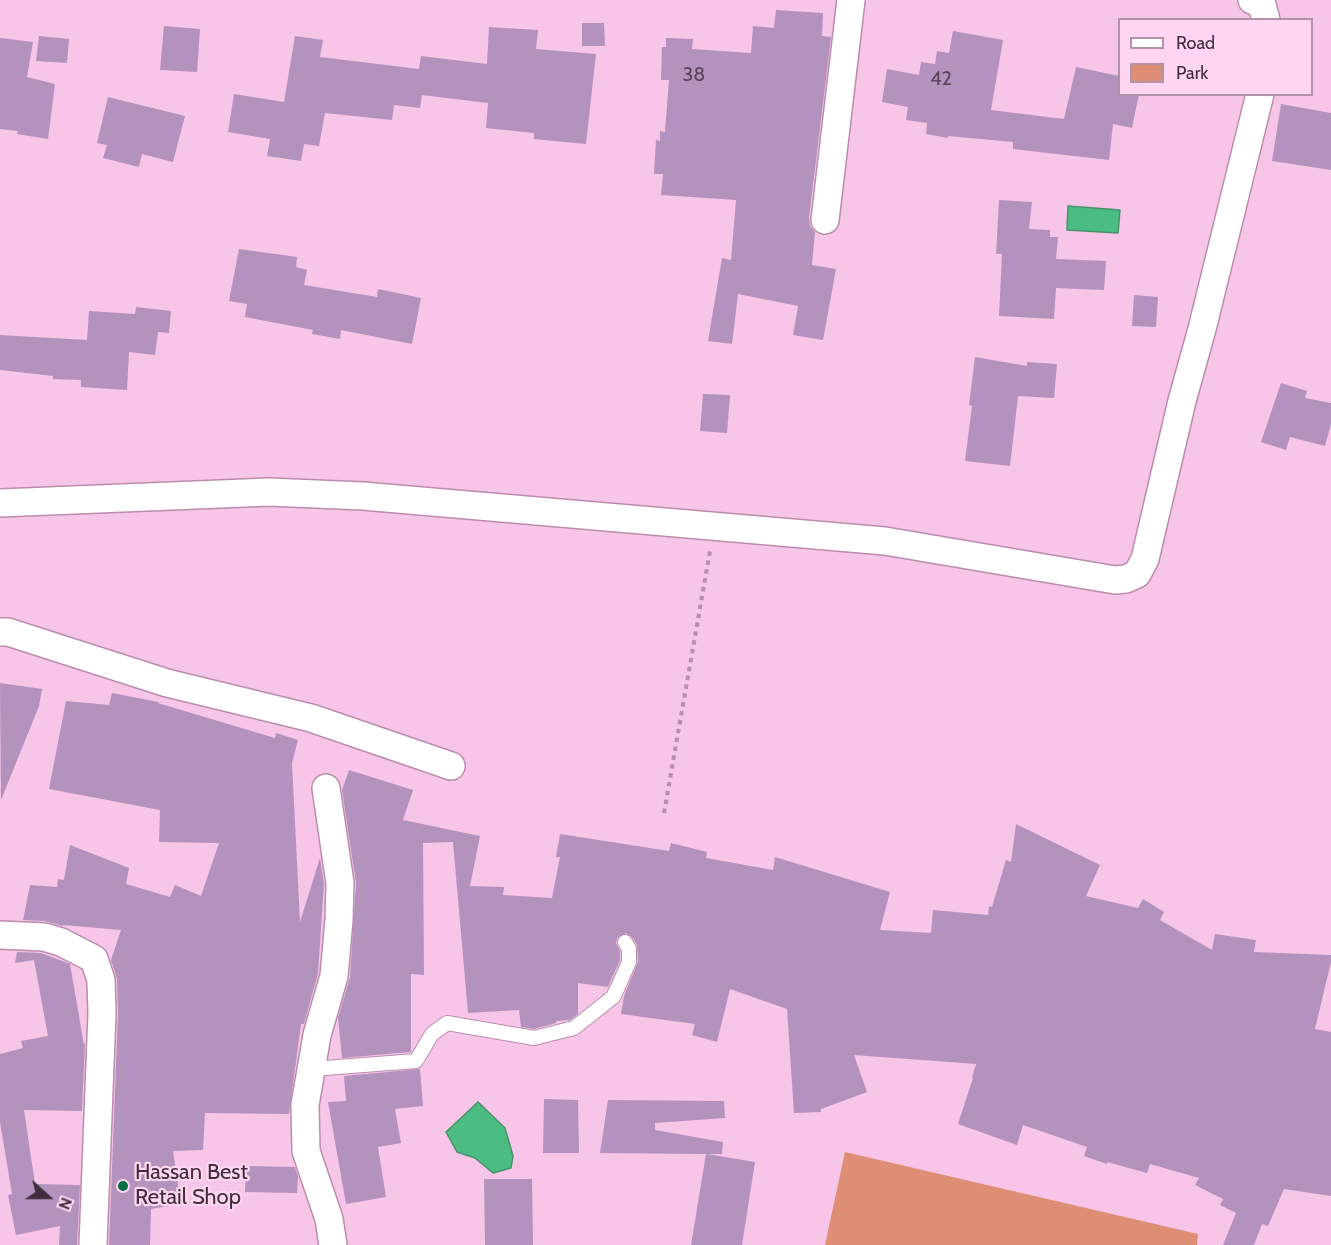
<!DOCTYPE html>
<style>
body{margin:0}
#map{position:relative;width:1331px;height:1245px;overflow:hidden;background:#f7c5e7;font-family:Cabin,sans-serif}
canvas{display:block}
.legend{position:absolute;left:1118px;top:18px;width:195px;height:78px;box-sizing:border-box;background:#fed6f1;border:2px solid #b292a8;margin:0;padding:8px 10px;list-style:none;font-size:18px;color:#402d3b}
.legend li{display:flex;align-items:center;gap:12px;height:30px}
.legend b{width:30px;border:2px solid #b292a8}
.north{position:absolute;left:18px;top:1167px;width:60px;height:60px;-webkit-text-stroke:4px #fed6f1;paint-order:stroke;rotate:111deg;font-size:16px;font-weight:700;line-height:24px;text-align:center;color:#402d3b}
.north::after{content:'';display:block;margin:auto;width:21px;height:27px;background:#402d3b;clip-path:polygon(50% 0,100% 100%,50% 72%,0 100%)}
</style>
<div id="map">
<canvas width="1331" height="1245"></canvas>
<ul class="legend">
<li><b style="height:8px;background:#fff"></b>Road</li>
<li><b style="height:16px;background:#dd8e75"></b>Park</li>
</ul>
<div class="north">N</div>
</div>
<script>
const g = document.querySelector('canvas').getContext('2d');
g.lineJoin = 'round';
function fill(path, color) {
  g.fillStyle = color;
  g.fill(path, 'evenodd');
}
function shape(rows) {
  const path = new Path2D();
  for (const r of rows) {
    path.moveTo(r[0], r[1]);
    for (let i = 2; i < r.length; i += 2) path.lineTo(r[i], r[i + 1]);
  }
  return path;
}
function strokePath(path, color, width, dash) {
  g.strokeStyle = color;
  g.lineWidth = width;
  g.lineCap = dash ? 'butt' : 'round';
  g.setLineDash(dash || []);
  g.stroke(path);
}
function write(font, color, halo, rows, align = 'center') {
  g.font = font + ' Cabin,sans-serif';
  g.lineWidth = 4.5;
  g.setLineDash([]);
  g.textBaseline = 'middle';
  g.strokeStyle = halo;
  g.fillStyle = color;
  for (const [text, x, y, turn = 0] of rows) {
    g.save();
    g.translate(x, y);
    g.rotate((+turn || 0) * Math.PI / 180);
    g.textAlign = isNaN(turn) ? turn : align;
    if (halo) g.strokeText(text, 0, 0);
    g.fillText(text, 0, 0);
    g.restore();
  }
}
const green = shape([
 [845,1152,1198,1234,1197,1245,825,1245]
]);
const water = shape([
 [1068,206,1120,210,1118,233,1067,230,1068,206],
 [478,1102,505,1128,513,1156,511,1168,493,1173,475,1158,457,1152,446,1132,478,1102]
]);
const building = shape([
 [776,10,823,13,822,36,831,37,809,218,810,226,815,232,812,265,836,269,823,340,793,335,798,306,738,294,732,344,708,341,722,258,731,260,736,200,661,195,663,174,654,174,656,140,660,141,660,131,665,132,669,80,661,80,662,47,666,47,666,38,693,39,692,49,751,53,753,26,774,28],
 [582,23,604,23,605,46,582,46],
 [164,26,200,29,197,72,160,70],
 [489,27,538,30,536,49,596,54,586,144,534,139,534,133,486,128,488,103,422,95,420,108,394,105,392,120,325,113,319,146,304,144,301,161,267,156,270,139,228,132,234,94,284,102,295,36,323,40,320,57,419,69,421,56,487,64],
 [953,31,1003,40,991,110,1064,119,1076,67,1119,76,1119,94,1139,94,1132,128,1113,124,1109,160,1013,149,1013,142,948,136,948,138,926,134,927,123,906,120,908,107,882,102,887,69,919,75,921,62,935,64,937,51,949,53],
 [39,36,69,39,67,63,36,61],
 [0,38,33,42,27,77,55,84,48,139,17,134,18,131,0,129],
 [108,97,185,116,173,162,142,154,139,167,103,158,107,145,97,143],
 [1281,104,1331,113,1331,170,1272,161],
 [999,200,1032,202,1029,229,1050,230,1050,237,1058,237,1056,259,1106,261,1104,290,1056,288,1054,319,999,316,1002,254,996,254],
 [239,249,297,257,296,267,307,270,304,285,377,297,378,289,421,298,412,344,341,330,340,339,312,334,313,330,245,317,247,304,229,301],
 [1134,295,1158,297,1156,327,1132,326],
 [136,307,171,311,169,333,158,332,155,355,129,352,127,390,81,387,81,380,53,379,53,376,0,370,0,335,87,340,89,311,135,314],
 [975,357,1027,366,1027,362,1057,364,1054,398,1018,396,1010,466,965,461,972,406,969,405],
 [1281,383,1307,391,1305,398,1331,403,1331,424,1325,446,1290,437,1286,450,1261,442],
 [703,394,730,395,727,433,700,431],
 [0,683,42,689,39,706,1,800],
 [112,693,158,702,158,703,275,738,276,733,298,740,292,763,300,922,320,858,324,884,318,973,304,1024,301,1024,289,1114,205,1113,203,1150,173,1151,181,1204,151,1209,150,1245,109,1245,118,1013,117,979,111,960,121,930,63,925,63,926,45,921,23,920,30,885,57,887,58,879,64,880,70,845,129,868,126,884,170,897,175,885,201,896,219,843,159,842,160,810,49,789,66,701,109,705],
 [349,770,413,790,403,820,480,836,470,886,504,887,503,895,552,898,560,857,556,857,560,834,669,851,671,843,707,852,706,858,773,870,775,857,890,892,880,930,931,933,933,910,988,915,989,906,992,907,1006,860,1011,862,1016,824,1100,865,1086,896,1138,908,1143,899,1164,912,1160,920,1212,950,1215,934,1256,940,1254,952,1331,955,1331,962,1315,1029,1331,1032,1331,1196,1284,1189,1268,1226,1262,1224,1254,1245,1223,1245,1236,1213,1220,1205,1223,1199,1195,1185,1199,1178,1150,1164,1147,1173,1107,1162,1107,1164,1084,1156,1087,1147,1023,1125,1017,1145,958,1124,973,1078,972,1078,976,1064,854,1055,867,1092,821,1109,821,1112,794,1113,787,1009,730,989,717,1042,692,1035,695,1024,621,1014,624,996,638,962,637,945,632,937,626,933,617,938,616,943,620,951,620,960,608,987,578,983,578,1014,570,1020,556,1021,556,1023,534,1029,521,1027,519,1010,468,1013,453,842,423,843,424,975,411,974,411,1052,342,1058,338,1018,350,977,356,883,342,790],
 [17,952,41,953,70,964,84,1045,85,1043,82,1111,24,1110,35,1184,80,1185,77,1245,59,1245,60,1226,16,1235,8,1195,12,1194,0,1122,0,1054,23,1048,21,1041,48,1036,34,960,15,963],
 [420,1069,423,1106,395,1109,401,1143,378,1147,386,1197,346,1204,328,1102,346,1101,344,1076],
 [544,1099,578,1100,579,1153,543,1153],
 [608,1100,724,1101,725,1118,655,1123,655,1130,723,1142,722,1154,707,1154,755,1162,742,1245,691,1245,706,1154,600,1153],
 [246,1166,295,1167,298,1176,297,1193,245,1192],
 [484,1179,532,1179,533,1245,485,1245]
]);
const path = shape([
 [664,813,710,551]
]);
const lane = shape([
 [312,1069,416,1061,432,1034,447,1023,534,1038,574,1028,613,997,618,987,629,962,629,949,625,942]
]);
const street = shape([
 [1252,0,1262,5,1266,20],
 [825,220,851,0],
 [0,503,269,492,363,496,885,541,1115,580,1126,579,1137,574,1145,559,1182,401,1202,329,1260,94],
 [0,632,8,632,167,683,311,718,451,766],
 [326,788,340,883,339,920,334,976,317,1035,305,1105,306,1151,329,1219,333,1245],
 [0,935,44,937,61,942,94,959,101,980,102,1013,93,1245]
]);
const markers = [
 [123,1186,6,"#076d43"]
];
const numberNames = [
 ["38",694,75],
 ["42",941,79]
];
const poiNames = [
 ["Hassan Best",135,1173],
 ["Retail Shop",135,1198]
];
fill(green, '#dd8e75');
fill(water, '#4bbc82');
strokePath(water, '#48916d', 1.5);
fill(building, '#b392bd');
strokePath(lane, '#bb8dad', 16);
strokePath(street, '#bb8dad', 30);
strokePath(path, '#b790ab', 4, [4.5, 4.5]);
strokePath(lane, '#fff', 14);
strokePath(street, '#fff', 27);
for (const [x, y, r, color] of markers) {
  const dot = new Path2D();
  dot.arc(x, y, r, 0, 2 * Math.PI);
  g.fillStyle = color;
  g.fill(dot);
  strokePath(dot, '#fed6f1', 2);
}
write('20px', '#5d465c', null, numberNames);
write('22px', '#402d3b', '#fed6f1', poiNames, 'left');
</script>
